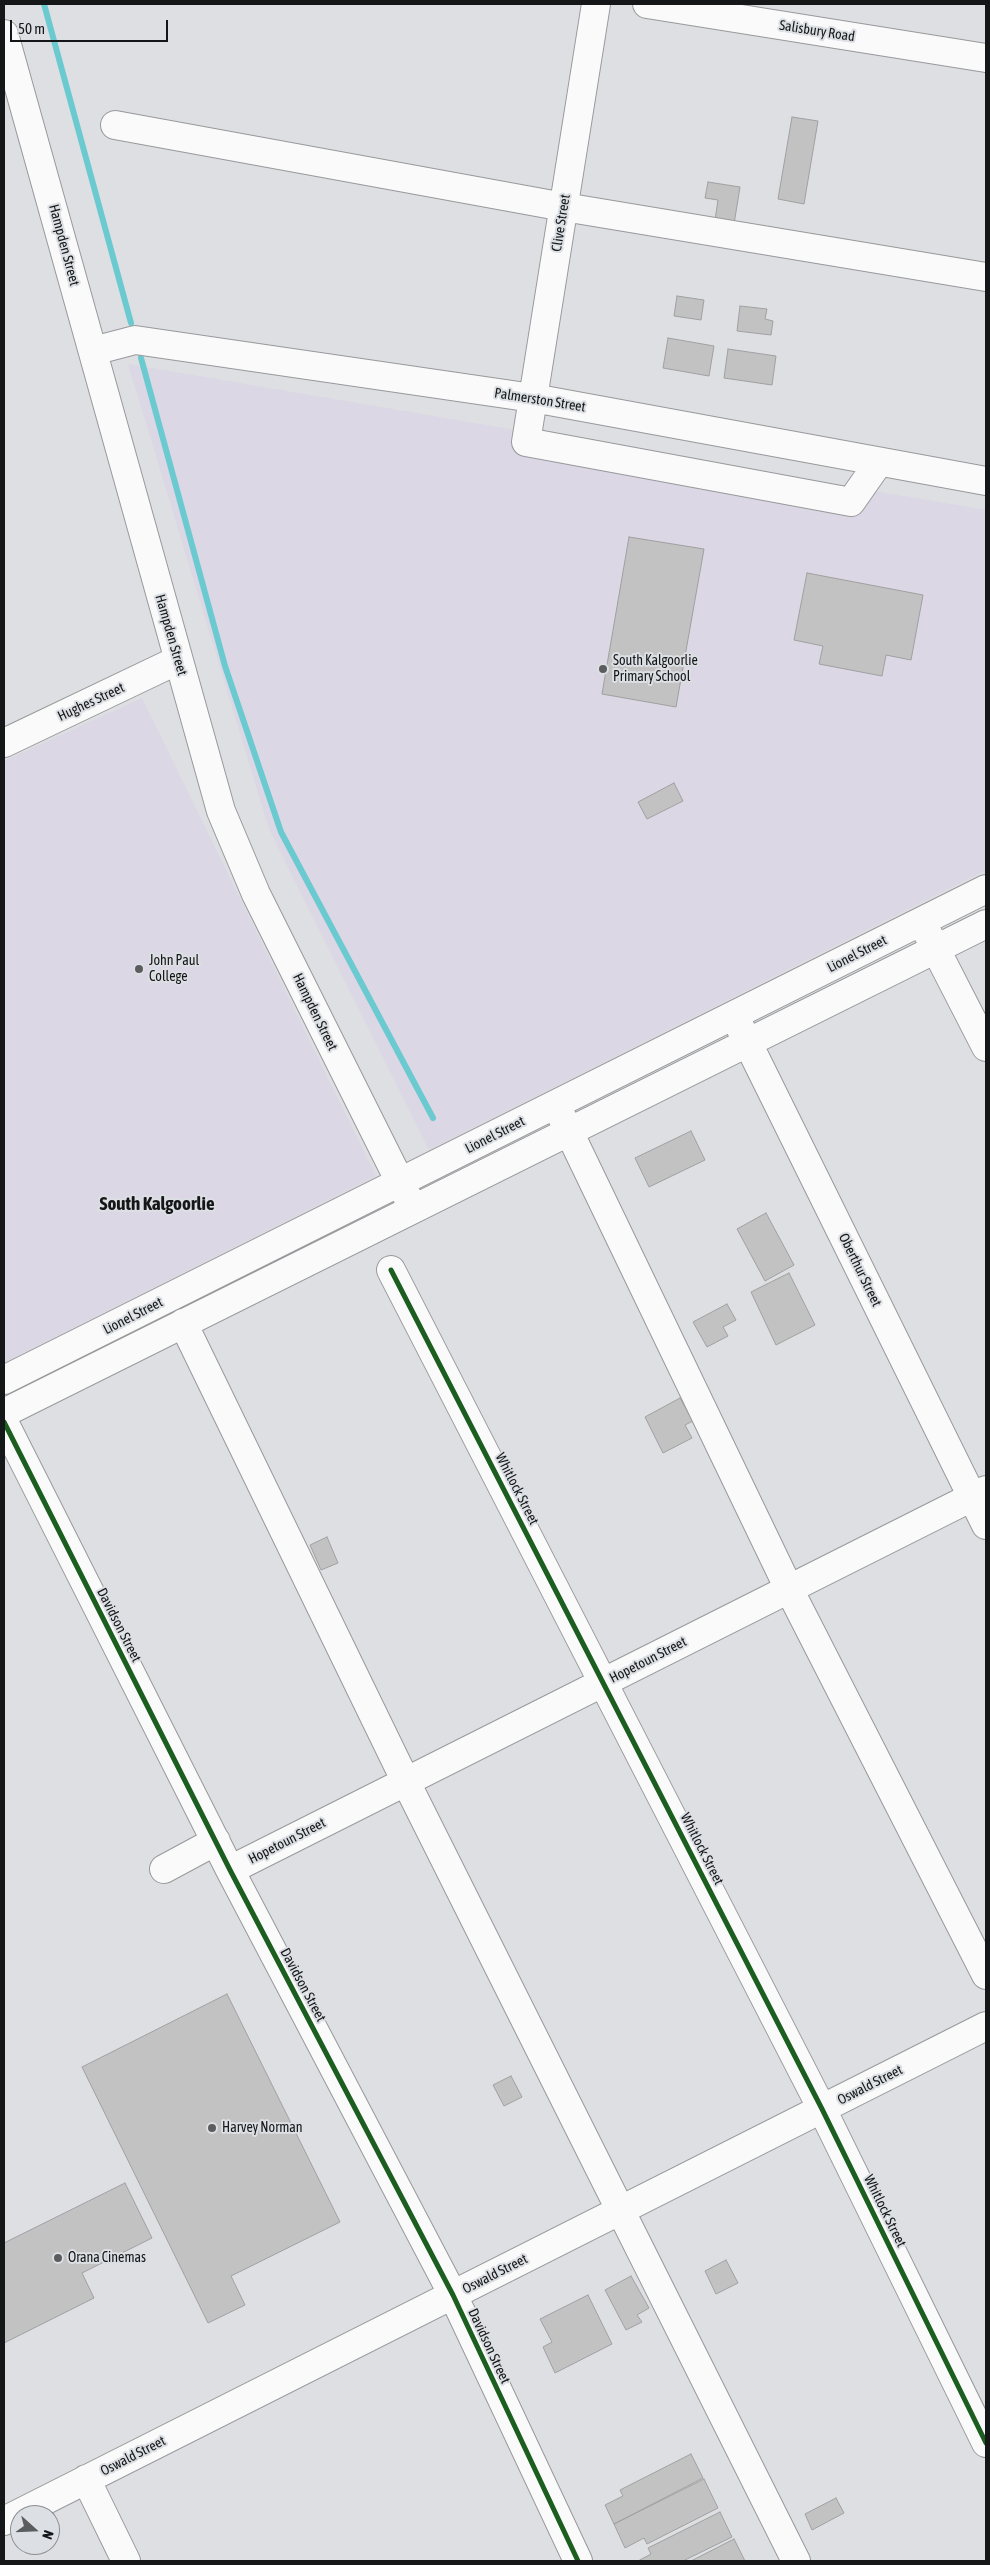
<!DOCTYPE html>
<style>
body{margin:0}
#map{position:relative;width:990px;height:2565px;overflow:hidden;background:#dddfe2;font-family:"Asap Condensed",sans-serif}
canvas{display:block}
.frame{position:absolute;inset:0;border:5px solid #141617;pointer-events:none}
.north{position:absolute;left:10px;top:2505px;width:50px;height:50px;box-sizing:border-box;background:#dcdfe3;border:1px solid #8c8f91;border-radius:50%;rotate:110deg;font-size:14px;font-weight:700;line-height:20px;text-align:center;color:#141617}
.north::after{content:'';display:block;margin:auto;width:18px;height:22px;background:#5a5c5e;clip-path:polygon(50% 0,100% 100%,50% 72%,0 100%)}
.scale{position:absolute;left:10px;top:20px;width:158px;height:22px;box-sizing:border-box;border:2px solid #141617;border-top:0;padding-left:6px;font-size:15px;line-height:18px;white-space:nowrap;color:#141617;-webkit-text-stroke:4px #dcdfe3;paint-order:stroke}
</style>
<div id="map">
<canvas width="990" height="2565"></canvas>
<div class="frame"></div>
<div class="north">N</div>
<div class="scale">50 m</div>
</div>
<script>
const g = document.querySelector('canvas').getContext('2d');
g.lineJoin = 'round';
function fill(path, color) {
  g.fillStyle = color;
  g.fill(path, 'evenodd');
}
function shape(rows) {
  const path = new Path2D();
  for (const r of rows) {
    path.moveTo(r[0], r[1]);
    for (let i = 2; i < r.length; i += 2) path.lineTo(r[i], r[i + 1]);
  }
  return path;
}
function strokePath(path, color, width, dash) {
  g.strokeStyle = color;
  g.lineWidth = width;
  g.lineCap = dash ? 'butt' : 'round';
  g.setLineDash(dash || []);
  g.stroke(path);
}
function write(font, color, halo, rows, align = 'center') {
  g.font = font + ' "Asap Condensed",sans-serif';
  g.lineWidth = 4;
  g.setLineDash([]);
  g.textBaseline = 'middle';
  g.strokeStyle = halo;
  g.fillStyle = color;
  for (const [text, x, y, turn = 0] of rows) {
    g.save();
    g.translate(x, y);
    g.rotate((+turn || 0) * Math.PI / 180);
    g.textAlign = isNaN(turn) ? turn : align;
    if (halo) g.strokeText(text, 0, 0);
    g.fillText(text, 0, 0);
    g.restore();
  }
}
const education = shape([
 [128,364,986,510,986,870,429,1150,269,829],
 [142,698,376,1176,4,1363,4,761]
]);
const stream = shape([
 [44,4,131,323],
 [141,358,225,666,281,832,433,1118]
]);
const building = shape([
 [792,117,818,121,804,204,778,199,792,117],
 [708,182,740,187,734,224,715,220,718,200,705,198,708,182],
 [677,296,704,300,701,320,674,316,677,296],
 [740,306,767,309,765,319,773,321,771,335,737,331,740,306],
 [668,338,714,346,709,376,663,368,668,338],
 [728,349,776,356,772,385,724,378,728,349],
 [629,537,704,549,676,707,602,694,629,537],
 [807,573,923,595,911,660,886,655,882,676,819,664,823,646,794,640,807,573],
 [674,783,683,801,647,819,638,802,674,783],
 [691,1131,705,1160,649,1187,635,1158,691,1131],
 [766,1213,794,1265,765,1281,737,1229,766,1213],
 [789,1273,815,1325,776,1345,751,1292,789,1273],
 [727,1304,736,1320,723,1327,728,1336,707,1347,693,1322,727,1304],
 [680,1398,693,1421,685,1425,692,1438,663,1453,645,1417,680,1398],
 [327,1537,338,1563,321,1570,310,1545,327,1537],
 [227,1994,340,2222,231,2276,245,2305,208,2323,82,2067,227,1994],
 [511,2076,522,2097,504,2106,493,2085,511,2076],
 [125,2183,152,2238,82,2273,94,2298,4,2343,4,2243,125,2183],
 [726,2260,738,2283,716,2294,705,2271,726,2260],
 [631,2276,649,2308,637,2315,642,2322,626,2330,605,2290,631,2276],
 [588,2295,612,2344,555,2373,543,2347,552,2342,540,2319,588,2295],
 [691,2454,703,2478,614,2524,605,2505,623,2496,620,2490,691,2454],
 [704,2479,718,2508,647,2544,644,2538,625,2548,614,2524,704,2479],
 [836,2498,844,2513,812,2530,805,2514,836,2498],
 [720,2512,732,2537,683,2561,638,2561,651,2554,648,2548,720,2512],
 [734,2539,745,2561,691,2561,734,2539]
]);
const minor = shape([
 [596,4,526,442,851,502,879,462],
 [647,4,986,58],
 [4,34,221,811,256,894,413,1208],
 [115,125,564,207,986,277],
 [93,351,135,340,533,398,986,481],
 [4,743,178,660],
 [928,934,986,1047],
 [740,1027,986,1525],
 [561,1115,789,1589,986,1975],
 [391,1270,822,2109,986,2443],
 [183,1323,406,1782,796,2561],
 [4,1380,986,889],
 [4,1413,986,924],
 [4,1422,230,1870,453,2295,578,2561],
 [164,1869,216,1841],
 [230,1870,986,1490],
 [86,2479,126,2561],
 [4,2521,986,2026]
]);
const cycleway = shape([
 [391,1270,822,2109,986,2443],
 [4,1422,230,1870,453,2295,578,2561]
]);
const markers = [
 [603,669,5,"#5a5c5e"],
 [139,969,5,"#5a5c5e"],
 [212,2128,5,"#5a5c5e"],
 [58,2258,5,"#5a5c5e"]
];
const streetNames = [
 ["Salisbury Road",817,31,9],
 ["Clive Street",561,223,-81],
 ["Hampden Street",64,245,75],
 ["Palmerston Street",540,400,9],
 ["Hampden Street",171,635,74],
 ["Hughes Street",91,702,-25],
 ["Lionel Street",857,954,-27],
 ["Hampden Street",315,1012,64],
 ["Lionel Street",495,1135,-27],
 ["Oberthur Street",860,1270,64],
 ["Lionel Street",133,1316,-27],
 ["Whitlock Street",517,1489,63],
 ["Davidson Street",119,1625,63],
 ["Hopetoun Street",648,1660,-27],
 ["Hopetoun Street",287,1841,-27],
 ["Whitlock Street",702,1849,63],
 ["Davidson Street",303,1985,62],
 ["Oswald Street",870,2085,-27],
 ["Whitlock Street",885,2211,64],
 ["Oswald Street",495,2274,-27],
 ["Davidson Street",489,2346,65],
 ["Oswald Street",133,2456,-27]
];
const poiNames = [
 ["South Kalgoorlie",613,661],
 ["Primary School",613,677],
 ["John Paul",149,961],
 ["College",149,977],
 ["Harvey Norman",222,2128],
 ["Orana Cinemas",68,2258]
];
const districtNames = [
 ["South Kalgoorlie",157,1204]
];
fill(education, '#dbd7e4');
strokePath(stream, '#6acad0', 6);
fill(building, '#c3c2c3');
strokePath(building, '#a0a0a1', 1);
strokePath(minor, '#98999b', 30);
strokePath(minor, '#fafafb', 28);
strokePath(cycleway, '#1b5e20', 5);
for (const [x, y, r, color] of markers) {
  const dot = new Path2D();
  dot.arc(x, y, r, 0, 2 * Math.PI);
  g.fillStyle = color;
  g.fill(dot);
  strokePath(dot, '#dcdfe3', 2);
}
write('14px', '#141617', '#dcdfe3', streetNames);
write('14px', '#141617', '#dcdfe3', poiNames, 'left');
write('bold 19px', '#141617', '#dcdfe3', districtNames);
</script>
